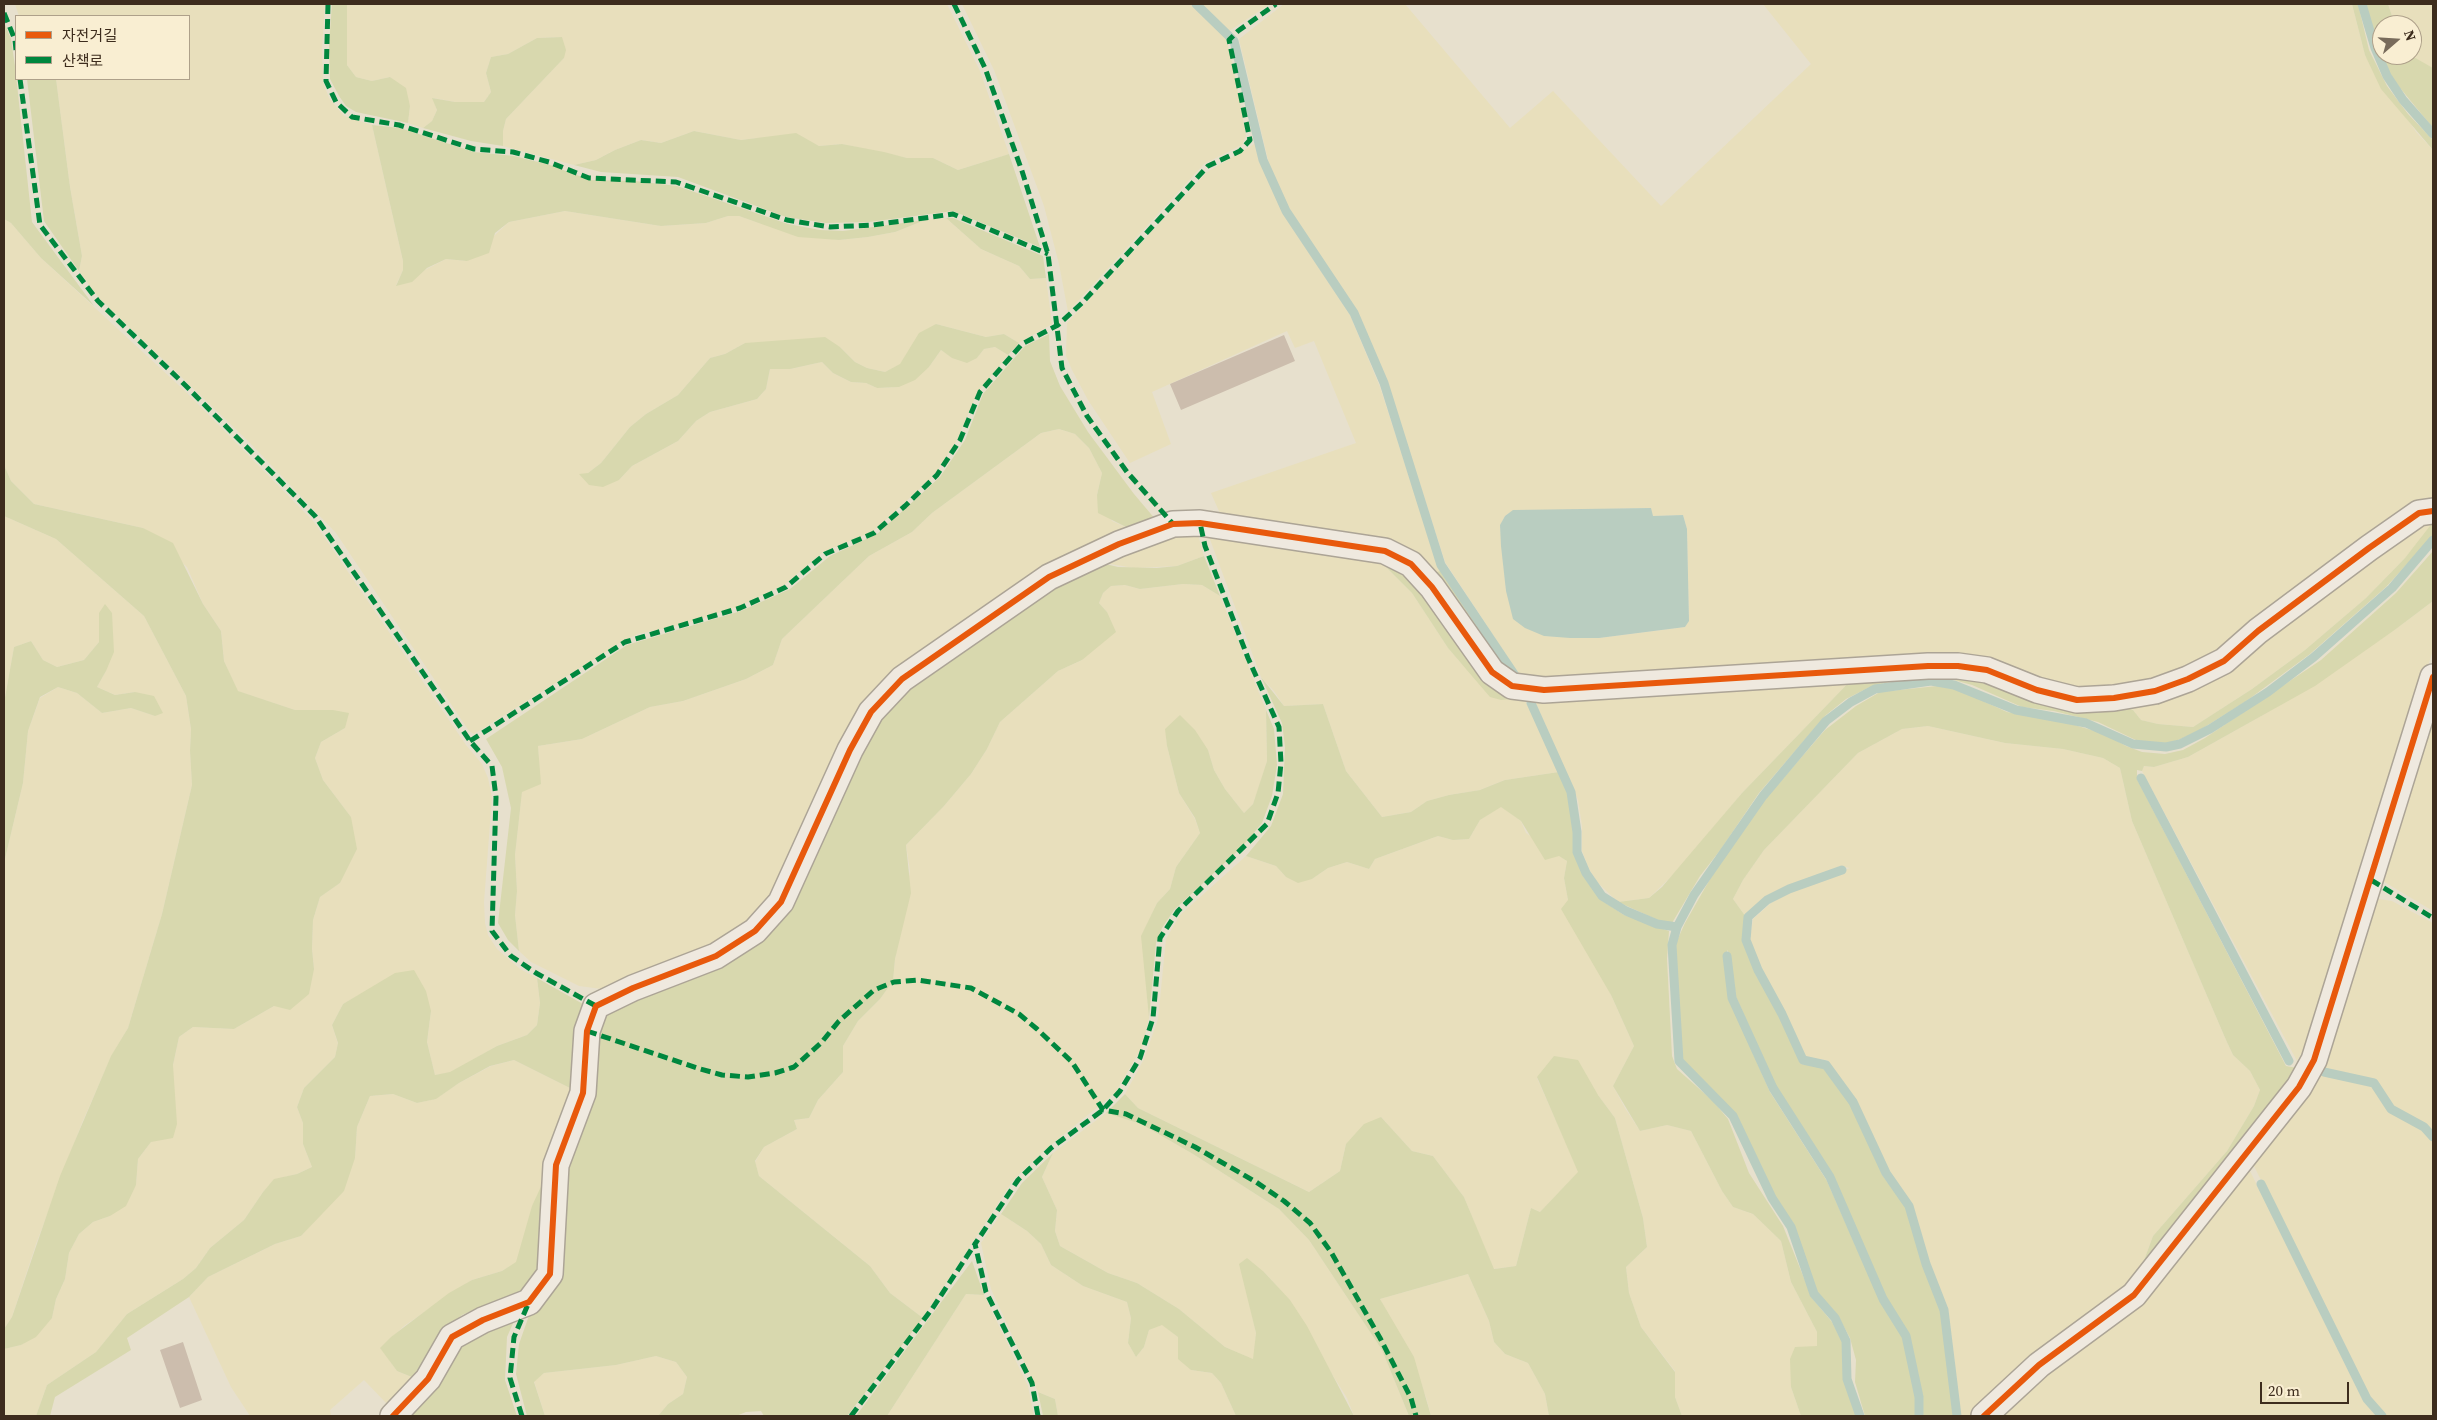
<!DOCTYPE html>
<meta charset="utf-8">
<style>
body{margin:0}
#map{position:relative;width:2437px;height:1420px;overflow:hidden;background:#e7e0cd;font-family:"Source Serif 4","Noto Sans KR",serif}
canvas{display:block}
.frame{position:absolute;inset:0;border:5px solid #3d2c1d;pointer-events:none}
.legend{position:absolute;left:15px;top:15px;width:175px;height:65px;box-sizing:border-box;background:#f9eed2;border:1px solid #aea08a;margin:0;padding:6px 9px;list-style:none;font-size:15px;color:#3d2c1d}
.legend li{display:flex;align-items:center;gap:10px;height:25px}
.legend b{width:25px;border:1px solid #aea08a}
.north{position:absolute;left:2372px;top:15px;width:50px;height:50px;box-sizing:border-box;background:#f9eed2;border:1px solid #aea08a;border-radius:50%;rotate:71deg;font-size:14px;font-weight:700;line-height:20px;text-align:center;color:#3d2c1d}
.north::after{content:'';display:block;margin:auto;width:18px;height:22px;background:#786b5b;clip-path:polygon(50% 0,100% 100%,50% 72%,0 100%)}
.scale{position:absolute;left:2260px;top:1382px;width:89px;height:22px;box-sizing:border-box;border:2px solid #3d2c1d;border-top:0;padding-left:6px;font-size:15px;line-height:18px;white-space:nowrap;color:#3d2c1d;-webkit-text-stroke:4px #f9eed2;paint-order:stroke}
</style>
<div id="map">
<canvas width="2437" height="1420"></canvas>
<div class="frame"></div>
<ul class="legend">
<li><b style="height:6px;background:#e8590c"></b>자전거길</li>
<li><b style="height:6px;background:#00873e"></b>산책로</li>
</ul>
<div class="north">N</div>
<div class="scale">20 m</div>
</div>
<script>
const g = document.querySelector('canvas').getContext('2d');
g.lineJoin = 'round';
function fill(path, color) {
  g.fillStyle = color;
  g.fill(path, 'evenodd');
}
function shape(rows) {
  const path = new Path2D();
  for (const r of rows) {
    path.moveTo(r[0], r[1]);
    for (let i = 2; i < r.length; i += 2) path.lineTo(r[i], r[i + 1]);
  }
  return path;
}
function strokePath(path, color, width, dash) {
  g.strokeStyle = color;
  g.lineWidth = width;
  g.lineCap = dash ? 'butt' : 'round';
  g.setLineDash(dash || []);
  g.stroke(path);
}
const farmland = shape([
 [15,4,325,4,322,49,323,82,329,98,344,116,372,125,403,261,403,270,396,285,446,259,467,261,509,222,565,211,661,226,706,223,728,216,739,216,759,223,839,240,868,237,895,232,925,220,946,218,981,249,1019,266,1030,279,1046,278,1052,324,1019,343,1004,334,986,337,936,324,909,351,900,365,885,372,867,368,855,362,840,347,745,343,725,354,710,358,678,395,646,414,630,427,601,463,588,473,619,480,632,466,678,441,696,421,710,412,757,399,766,389,770,369,790,369,822,362,833,373,851,382,866,383,877,388,899,387,929,367,941,350,953,358,977,358,984,349,995,347,1008,355,977,393,957,440,934,476,872,532,823,552,784,585,737,607,687,623,638,634,623,641,474,734,469,731,336,533,249,442,99,298,79,271,82,256,70,187,56,79,189,79,189,16,19,16],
 [347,4,947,4,980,71,1009,154,958,170,933,158,907,158,842,144,819,146,810,142,757,138,741,140,694,131,661,143,641,140,615,150,596,160,574,165,503,146,503,131,506,119,564,58,562,37,537,38,508,54,491,57,486,73,491,92,484,102,455,102,433,98,437,110,432,121,423,128,408,123,410,106,390,77,372,81,356,77,347,65],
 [962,4,1190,4,1226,38,1235,75,1246,136,1242,145,1204,164,1068,312,1059,264,1044,206,994,70],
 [1200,4,1270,4,1229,31],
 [1284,4,1405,4,1510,128,1553,91,1661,206,1811,64,1763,4,2352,4,2365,55,2416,132,2433,150,2433,502,2185,672,2088,694,2010,674,1522,679,1445,562,1387,382,1358,312,1290,211,1269,164,1239,39],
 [1650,508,1653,516,1683,515,1687,529,1689,620,1685,627,1599,638,1544,636,1506,591,1500,526,1505,516,1513,511],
 [2388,4,2433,4,2433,68,2411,58,2412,25,2395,25],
 [1256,143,1260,162,1283,213,1350,315,1380,387,1440,571,1434,573,1222,518,1211,493,1356,443,1314,341,1295,348,1287,331,1152,392,1171,444,1130,463,1088,400,1072,370,1066,356,1067,323,1207,172],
 [4,219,11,223,41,258,186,392,314,522,466,745,482,764,488,778,492,797,484,902,485,923,488,935,497,949,520,969,537,978,540,1003,537,1025,527,1035,497,1046,450,1073,435,1075,427,1042,431,1011,370,989,343,1004,332,1025,338,1044,335,1057,304,1088,297,1107,303,1123,303,1144,312,1167,297,1174,274,1180,263,1192,244,1220,210,1248,196,1268,183,1279,127,1314,96,1352,47,1385,36,1416,4,1416,4,1349,21,1345,52,1318,56,1299,65,1279,69,1253,79,1234,93,1222,110,1216,136,1185,138,1159,151,1142,173,1090,173,1065,179,1037,193,1027,234,1029,274,1006,314,969,312,949,313,920,320,897,340,883,351,817,323,780,315,758,321,742,345,728,333,710,295,710,237,691,224,661,221,631,203,604,187,567,143,528,34,504,11,481,4,465],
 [1059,429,1075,434,1089,448,1102,473,1097,495,1112,521,1132,530,770,899,751,922,725,941,623,983,602,989,579,986,531,962,519,951,515,915,517,891,515,855,522,791,539,763,538,746,582,739,650,707,683,701,746,679,773,665,782,639,869,556,912,532,932,513,1041,433],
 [4,516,56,539,144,616,186,696,191,729,190,751,192,785,162,914,128,1028,111,1057,82,1123,36,1244,12,1317,4,1329,4,863,23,783,28,731,40,698,58,687,77,693,102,713,131,708,155,716,135,692,115,695,97,687,106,671,99,613,99,642,84,660,57,667,43,660,31,641,14,647,4,703],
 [2422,518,2433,522,2430,530,2405,558,2366,598,2305,650,2252,689,2193,727,2158,724,2141,720,2133,710,2112,703,2160,695],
 [1197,531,1204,556,1177,566,1134,568,1093,561,1159,534],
 [1208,534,1381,562,1412,593,1448,648,1461,663,1524,698,1559,772,1505,780,1480,790,1449,795,1427,801,1411,812,1382,817,1346,771,1323,704,1284,706,1274,691,1261,677],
 [1183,584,1202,585,1220,596,1266,710,1267,761,1260,785,1253,804,1244,813,1225,789,1214,770,1208,750,1166,729,1167,746,1179,793,1195,819,1200,833,1176,867,1170,889,1157,903,1142,936,1149,1018,1142,1047,1115,1093,1047,1148,1014,1179,923,1318,890,1293,870,1266,759,1176,755,1162,764,1147,797,1129,794,1120,809,1118,818,1100,843,1072,843,1046,858,1021,880,999,893,981,895,959,910,871,906,845,944,806,971,774,987,749,1000,722,1058,671,1082,660,1107,612,1099,603,1103,593,1111,586,1125,585,1140,589],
 [2433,601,2433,650,2311,1037,2297,1061,2142,771,2144,766,2154,767,2188,757,2263,715,2396,629],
 [1856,675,1742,793,1681,867,1649,898,1618,902,1597,882,1589,869,1582,851,1582,826,1578,800,1533,697],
 [2433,700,2433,911,2376,877],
 [1928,726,2005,743,2063,749,2103,758,2120,768,2132,821,2226,1040,2233,1055,2250,1071,2260,1090,2254,1106,2227,1151,2153,1236,2142,1266,2117,1293,2041,1354,1971,1416,1961,1416,1948,1308,1928,1261,1912,1205,1887,1171,1855,1100,1827,1060,1806,1058,1762,970,1750,939,1753,919,1771,903,1792,891,1850,868,1841,866,1787,887,1764,899,1746,917,1733,899,1743,880,1764,850,1858,753,1902,729],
 [1501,806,1521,821,1526,833,1567,861,1564,878,1568,900,1634,1046,1613,1086,1625,1108,1640,1131,1667,1125,1691,1131,1722,1191,1733,1207,1753,1214,1781,1241,1791,1282,1817,1332,1817,1346,1791,1387,1801,1416,1682,1416,1675,1397,1675,1371,1641,1327,1629,1293,1626,1267,1647,1247,1643,1218,1615,1118,1598,1095,1537,1078,1579,1172,1540,1212,1531,1208,1516,1266,1493,1269,1464,1197,1433,1156,1412,1151,1381,1117,1346,1144,1340,1171,1309,1192,1138,1108,1125,1094,1144,1059,1158,1019,1166,939,1180,915,1246,856,1276,866,1286,877,1312,879,1328,868,1347,862,1369,869,1375,859,1438,836,1453,840,1469,839,1480,820],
 [2379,899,2392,901,2433,923,2433,1134,2425,1125,2392,1107,2376,1082,2324,1069,2318,1064,2368,904],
 [514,1060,578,1092,517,1262,502,1271,472,1280,404,1326,381,1348,397,1371,412,1377,388,1405,364,1380,330,1410,331,1416,250,1416,231,1387,189,1297,208,1277,275,1244,301,1236,319,1215,355,1158,357,1127,370,1096,393,1094,417,1103,435,1099,459,1083,491,1066],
 [2315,1074,2372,1085,2388,1109,2425,1131,2433,1140,2433,1416,2385,1416,2369,1397,2253,1164],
 [1106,1113,1141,1124,1193,1154,1279,1209,1309,1240,1382,1350,1409,1416,1354,1416,1347,1398,1276,1285,1264,1272,1249,1301,1256,1333,1254,1360,1225,1347,1179,1309,1137,1283,1108,1273,1060,1246,1055,1231,1057,1210,1042,1177,1053,1153],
 [2249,1169,2363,1400,2376,1416,2002,1416],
 [1001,1214,1027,1231,1041,1244,1051,1265,1083,1286,1127,1302,1131,1318,1128,1343,1136,1357,1144,1347,1149,1330,1162,1324,1178,1337,1191,1370,1212,1373,1221,1383,1236,1416,1058,1416,1055,1399,1038,1392,991,1289,981,1243],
 [1468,1274,1489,1321,1494,1342,1505,1354,1528,1363,1545,1394,1549,1416,1431,1416,1426,1397,1380,1299],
 [966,1294,984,1295,1028,1386,1034,1416,887,1416],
 [656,1356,676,1362,687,1377,683,1394,668,1404,658,1416,545,1416,534,1381,544,1373,616,1365]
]);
const green = shape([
 [332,4,347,4,347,65,356,77,372,81,390,77,406,88,410,106,408,123,356,112,346,106,339,96,330,79,329,45],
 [2352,4,2358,4,2369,50,2387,86,2408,114,2433,140,2433,150,2381,89,2365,55],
 [2365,4,2388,4,2395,25,2382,25,2382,54,2373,35],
 [4,22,11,39,15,66,32,222,94,306,41,258,11,223,4,219],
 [562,37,566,50,564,58,506,119,503,131,503,146,471,141,423,128,432,121,437,110,432,98,455,102,484,102,491,92,486,73,491,57,508,54,537,38],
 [2382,55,2410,55,2433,68,2433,128,2396,83,2387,70],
 [27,79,56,79,70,187,82,256,79,271,44,221],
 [372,125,400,128,474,152,514,156,550,165,590,180,635,181,677,186,788,224,820,230,843,231,925,220,895,232,868,237,839,240,798,237,739,216,728,216,706,223,661,226,565,211,509,222,495,233,489,253,467,261,446,259,427,268,412,282,396,286,403,270,403,261],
 [694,131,741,140,796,133,819,146,842,144,884,152,907,158,933,158,958,170,1009,154,1040,247,953,211,869,222,826,223,786,217,678,177,601,172,574,165,596,160,615,150,641,140,661,143],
 [946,218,953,218,1043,256,1046,278,1030,279,1019,266,981,249],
 [936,324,986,337,1004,334,1019,343,1008,355,995,347,984,349,977,358,967,363,952,358,941,350,929,367,915,380,899,387,877,388,866,383,851,382,833,373,822,362,790,369,770,369,766,389,757,399,710,412,696,421,678,441,632,466,619,480,603,487,589,485,579,474,588,473,601,463,630,427,646,414,678,395,710,358,725,354,745,343,825,337,840,347,855,362,867,368,885,372,900,364,919,333],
 [1049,334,1050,361,1060,386,1088,432,1134,494,1156,520,1132,530,1098,513,1097,495,1102,473,1089,448,1075,434,1059,429,1041,433,932,513,912,532,869,556,782,639,773,665,746,679,683,701,650,707,582,739,538,746,541,784,522,792,515,855,517,891,515,915,519,951,508,940,498,923,511,808,502,767,486,739,627,645,741,611,790,589,830,556,877,534,940,477,965,440,983,394,1025,346],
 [4,465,11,481,34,504,143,528,173,543,203,604,221,631,224,661,238,691,295,710,333,710,349,713,345,728,321,742,315,758,323,780,351,817,357,849,340,883,320,897,313,920,312,949,314,969,309,994,290,1010,274,1006,234,1029,193,1027,179,1037,173,1065,177,1124,173,1138,151,1142,138,1159,136,1185,126,1206,110,1216,93,1222,79,1234,69,1253,65,1279,56,1299,52,1318,36,1337,21,1345,4,1349,4,1329,12,1317,60,1176,111,1056,128,1028,162,914,192,785,190,751,191,729,186,696,144,616,56,539,4,516],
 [2433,522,2433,534,2430,539,2386,587,2310,654,2245,702,2195,733,2168,744,2140,742,2098,722,2054,711,2022,707,1972,685,1947,678,1889,682,1868,688,1846,699,1826,715,1759,793,1721,849,1700,876,1672,923,1660,921,1618,902,1649,898,1662,887,1742,793,1856,675,1933,671,2112,703,2133,710,2141,720,2158,724,2193,727,2252,689,2305,650,2366,598,2405,558],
 [2433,551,2433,601,2396,629,2315,686,2188,757,2154,767,2144,766,2142,771,2137,770,2137,779,2286,1066,2297,1068,2272,1103,2142,1266,2153,1236,2227,1151,2254,1106,2260,1090,2250,1071,2233,1055,2226,1040,2132,821,2120,768,2103,758,2063,749,2005,743,1928,726,1902,729,1858,753,1764,850,1743,880,1733,899,1746,917,1743,940,1756,975,1780,1015,1801,1064,1825,1068,1850,1103,1883,1176,1907,1209,1941,1311,1954,1416,1923,1416,1923,1397,1908,1335,1886,1297,1832,1175,1777,1088,1736,997,1730,954,1727,950,1729,999,1770,1092,1827,1181,1880,1301,1904,1339,1916,1399,1916,1416,1865,1416,1855,1382,1856,1360,1850,1338,1837,1314,1817,1292,1794,1224,1774,1196,1735,1113,1681,1059,1675,945,1685,923,1722,858,1767,797,1825,730,1856,706,1880,692,1937,686,1959,690,2007,712,2064,722,2105,734,2126,746,2142,752,2165,754,2183,750,2205,738,2321,660,2396,593],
 [1204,556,1220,596,1202,585,1183,584,1140,589,1125,585,1111,586,1103,593,1099,603,1107,612,1116,632,1082,660,1058,671,1000,722,987,749,971,774,944,806,906,845,911,893,895,959,893,981,880,999,858,1021,843,1046,843,1072,818,1100,809,1118,794,1120,797,1129,764,1147,755,1161,759,1176,870,1266,890,1293,923,1318,847,1416,764,1416,761,1411,746,1412,736,1416,658,1416,668,1404,683,1394,687,1377,676,1362,656,1356,616,1365,544,1373,534,1382,545,1416,527,1416,516,1374,519,1344,532,1307,560,1166,604,1007,742,949,854,753,904,685,1093,561,1118,567,1157,568,1177,566],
 [1381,562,1415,583,1524,698,1501,700,1490,697,1448,648,1412,593],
 [1440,571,1514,680,1434,573],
 [105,604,112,613,114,652,106,671,97,687,115,695,135,692,154,696,163,713,155,716,131,708,102,713,77,693,58,687,40,697,28,731,23,783,4,863,4,703,14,647,31,641,43,660,57,667,84,660,99,642,99,613],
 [1261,677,1284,706,1323,704,1346,771,1382,817,1411,812,1427,801,1449,795,1480,790,1505,780,1559,772,1568,794,1576,834,1576,854,1583,876,1600,899,1624,915,1669,931,1667,959,1672,1056,1677,1069,1713,1101,1728,1119,1749,1173,1783,1226,1812,1298,1832,1322,1843,1343,1844,1379,1857,1416,1801,1416,1791,1387,1790,1359,1795,1347,1817,1346,1817,1332,1791,1282,1781,1241,1753,1214,1733,1207,1722,1191,1691,1131,1667,1125,1640,1131,1613,1086,1634,1046,1611,995,1561,909,1568,900,1564,878,1567,861,1559,856,1545,860,1521,821,1501,807,1480,820,1469,839,1453,840,1438,836,1375,859,1369,869,1347,862,1328,868,1312,879,1298,883,1286,877,1276,866,1246,856,1271,826,1283,794,1285,747,1282,723],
 [1266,710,1274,729,1277,765,1272,796,1262,823,1241,848,1174,910,1162,928,1156,943,1149,1018,1141,936,1157,903,1170,889,1176,867,1200,833,1195,818,1179,793,1167,746,1165,729,1180,715,1195,730,1208,750,1214,770,1225,789,1244,813,1253,804,1267,761],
 [414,970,426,991,431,1011,427,1042,435,1075,450,1072,497,1046,527,1035,537,1025,540,1003,537,978,590,1008,578,1092,514,1060,490,1066,459,1083,436,1099,417,1103,393,1094,370,1096,357,1127,355,1158,344,1191,301,1236,275,1244,208,1277,189,1297,127,1338,131,1350,55,1397,50,1416,36,1416,47,1385,96,1352,127,1314,183,1279,196,1268,210,1248,244,1220,263,1192,274,1179,297,1174,312,1167,303,1144,303,1123,297,1107,304,1088,335,1057,338,1043,332,1025,343,1004,395,973],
 [1554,1056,1578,1060,1598,1095,1615,1118,1643,1218,1647,1247,1626,1267,1629,1293,1641,1327,1675,1372,1675,1397,1682,1416,1549,1416,1545,1394,1528,1363,1505,1354,1494,1342,1489,1321,1468,1274,1380,1299,1414,1357,1431,1416,1409,1416,1382,1350,1309,1240,1279,1209,1193,1154,1141,1124,1106,1113,1125,1094,1138,1108,1309,1192,1340,1171,1346,1144,1364,1124,1381,1117,1412,1151,1433,1156,1464,1197,1494,1269,1516,1266,1531,1208,1540,1212,1578,1172,1537,1077],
 [1053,1153,1042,1177,1057,1210,1055,1231,1060,1246,1108,1273,1137,1283,1179,1309,1225,1347,1253,1359,1256,1333,1239,1264,1247,1258,1264,1272,1290,1300,1307,1326,1354,1416,1236,1416,1221,1383,1212,1373,1191,1370,1178,1359,1178,1337,1162,1325,1149,1330,1144,1347,1136,1357,1128,1343,1131,1318,1127,1302,1083,1286,1051,1265,1041,1244,1027,1231,1001,1214,1022,1183],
 [551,1165,545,1248,537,1273,527,1288,512,1297,487,1304,462,1315,447,1328,412,1377,397,1371,380,1348,391,1337,449,1293,472,1280,502,1271,516,1262,532,1206],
 [972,1261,984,1295,966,1294,887,1416,856,1416],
 [518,1312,507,1337,505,1380,517,1416,400,1416,454,1338],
 [1038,1392,1055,1399,1058,1416,1043,1416]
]);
const water = shape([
 [1651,508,1653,516,1683,515,1687,529,1689,621,1685,627,1599,638,1570,638,1544,636,1525,628,1513,619,1506,591,1501,546,1500,525,1505,516,1513,510]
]);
const stream = shape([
 [1196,4,1234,41,1263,160,1286,211,1354,313,1384,383,1441,565,1518,680],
 [2362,4,2375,48,2387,76,2403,100,2433,134],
 [1531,703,1571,792,1577,832,1577,852,1586,873,1602,896,1626,911,1657,924,1677,927],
 [2141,778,2289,1061],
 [1842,870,1789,889,1767,900,1748,917,1746,940,1758,970,1782,1014,1803,1060,1826,1065,1853,1102,1886,1173,1909,1206,1926,1264,1944,1310,1957,1416],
 [1727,956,1732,998,1773,1088,1830,1177,1883,1299,1906,1336,1919,1397,1919,1416],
 [2324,1072,2374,1083,2391,1109,2424,1127,2433,1137],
 [2261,1184,2367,1399,2382,1416],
 [1860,1416,1847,1379,1846,1341,1835,1318,1814,1294,1791,1227,1772,1198,1733,1116,1679,1061,1672,945,1677,927,1694,895,1763,796,1826,721,1851,702,1875,689,1931,681,1954,685,2016,710,2086,723,2133,744,2166,747,2180,744,2210,729,2268,692,2314,657,2392,588,2433,540]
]);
const building = shape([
 [1284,335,1295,361,1181,410,1170,384],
 [183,1342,202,1400,180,1408,160,1350]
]);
const street = shape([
 [393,1416,428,1379,452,1337,483,1320,529,1302,550,1274,556,1165,583,1093,587,1031,596,1006,633,988,716,956,755,931,781,902,850,750,871,712,902,679,1049,577,1119,544,1173,524,1200,523,1385,551,1411,564,1432,587,1492,672,1512,686,1544,690,1928,666,1958,666,1987,670,2037,690,2077,700,2114,698,2155,691,2188,679,2224,661,2258,631,2369,548,2419,513,2433,511],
 [1984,1416,2039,1365,2134,1295,2299,1087,2314,1060,2433,677]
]);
const quiet = shape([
 [328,4,326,81,336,102,352,117,399,125,474,149,513,152,549,162,589,178,676,182,787,220,830,227,873,225,953,214,1048,254],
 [954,4,985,68,1022,171,1048,254,1062,368,1087,416,1127,472,1173,524],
 [4,13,15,40,16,50],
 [20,79,40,225,98,301,185,385,315,516,470,741,492,766,496,797,492,931,511,956,536,973,596,1006],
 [470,741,625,642,740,608,786,587,825,554,874,533,905,506,937,475,960,440,980,392,1022,344,1058,325,1082,303,1208,166,1240,151,1250,140,1229,40,1238,31,1276,4],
 [2371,880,2433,918],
 [587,1031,697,1068,722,1075,748,1077,775,1073,794,1067,821,1043,839,1021,874,990,894,982,918,980,971,988,1019,1014,1037,1029,1072,1062,1103,1110,1126,1114,1195,1147,1256,1182,1284,1201,1310,1223,1331,1252,1380,1338,1411,1398,1416,1416],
 [522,1416,510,1378,514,1337,529,1302],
 [851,1416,932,1309,975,1244],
 [1038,1416,1032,1383,986,1292,975,1244,1018,1180,1051,1148,1103,1110,1120,1091,1140,1058,1153,1018,1160,938,1178,911,1267,824,1278,793,1281,763,1279,727,1248,658,1205,546,1200,523]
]);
const cycleway = shape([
 [393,1416,428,1379,452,1337,483,1320,529,1302,550,1274,556,1165,583,1093,587,1031,596,1006,633,988,716,956,755,931,781,902,850,750,871,712,902,679,1049,577,1119,544,1173,524,1200,523,1385,551,1411,564,1432,587,1492,672,1512,686,1544,690,1928,666,1958,666,1987,670,2037,690,2077,700,2114,698,2155,691,2188,679,2224,661,2258,631,2369,548,2419,513,2433,511],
 [1984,1416,2039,1365,2134,1295,2299,1087,2314,1060,2433,677]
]);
fill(farmland, '#e8dfbc');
fill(green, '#d8d8ae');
fill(water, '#b9cdc0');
strokePath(stream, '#b9cdc0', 9);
fill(building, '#ccbdad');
strokePath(street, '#aca496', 28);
strokePath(street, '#efe9df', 25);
strokePath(quiet, '#00873e', 5, [10, 5]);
strokePath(cycleway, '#e8590c', 6);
</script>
